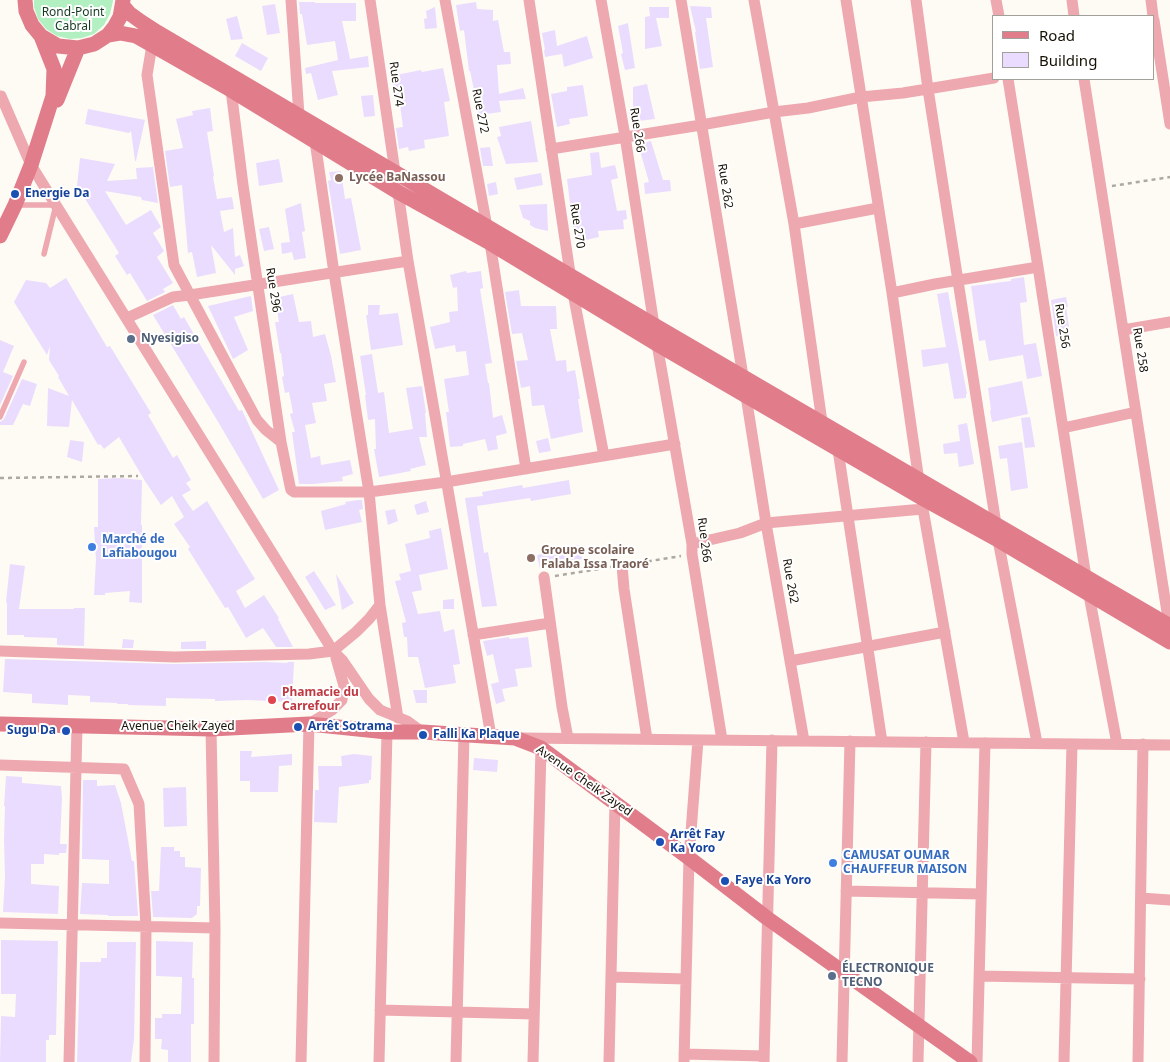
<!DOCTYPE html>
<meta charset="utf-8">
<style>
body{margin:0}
#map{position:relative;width:1170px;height:1062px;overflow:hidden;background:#fefbf4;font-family:"Noto Sans",sans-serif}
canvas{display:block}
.legend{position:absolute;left:992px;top:15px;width:162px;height:65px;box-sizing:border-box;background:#fff;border:1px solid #a2a09b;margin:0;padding:6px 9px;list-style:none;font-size:15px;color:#171206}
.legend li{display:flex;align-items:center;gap:10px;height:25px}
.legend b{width:25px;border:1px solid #a2a09b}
</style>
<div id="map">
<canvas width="1170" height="1062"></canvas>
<ul class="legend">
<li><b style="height:6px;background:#e17c8b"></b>Road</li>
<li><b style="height:14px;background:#eadcfe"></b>Building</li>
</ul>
</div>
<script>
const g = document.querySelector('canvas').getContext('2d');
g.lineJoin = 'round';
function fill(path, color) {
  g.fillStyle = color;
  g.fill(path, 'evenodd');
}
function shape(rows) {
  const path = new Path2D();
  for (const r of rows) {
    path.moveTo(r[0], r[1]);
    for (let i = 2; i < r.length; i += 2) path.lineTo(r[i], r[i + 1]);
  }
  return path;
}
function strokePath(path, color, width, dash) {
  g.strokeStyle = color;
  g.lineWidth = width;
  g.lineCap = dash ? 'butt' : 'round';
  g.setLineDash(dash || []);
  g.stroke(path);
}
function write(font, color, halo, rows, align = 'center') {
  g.font = font + ' "Noto Sans",sans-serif';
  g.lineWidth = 4;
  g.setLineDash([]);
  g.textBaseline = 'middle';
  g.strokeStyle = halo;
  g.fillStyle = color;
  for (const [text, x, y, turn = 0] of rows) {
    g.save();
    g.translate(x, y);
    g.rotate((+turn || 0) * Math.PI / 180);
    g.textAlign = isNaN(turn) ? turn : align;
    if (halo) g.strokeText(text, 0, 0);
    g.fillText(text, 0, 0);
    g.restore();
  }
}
const green = shape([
 [34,0,113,0,113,1,110,14,104,25,94,34,82,38,70,39,57,36,46,29,38,19,34,7]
]);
const building = shape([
 [299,2,315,2,315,3,356,3,356,21,342,21,350,59,368,56,369,67,332,71,338,95,318,100,311,73,306,74,305,68,338,60,335,41,307,45,302,14,300,14],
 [476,2,477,9,493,10,493,21,498,20,504,52,510,52,511,64,497,65,499,94,523,88,526,99,499,101,501,112,478,115,475,90,474,90,470,71,469,71,464,30,460,31,456,5],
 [275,4,280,33,267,35,262,6],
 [690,6,711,7,712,18,706,18,713,67,700,69,695,32,696,32],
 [435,7,437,28,425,29,424,19,427,18,426,11],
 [649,7,669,7,669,18,656,18,662,46,645,49,645,17,650,16],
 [237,16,243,39,231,40,226,19],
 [628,23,635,68,625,70,621,54,623,53,618,26],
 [555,30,557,46,587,36,593,58,564,67,562,54,545,57,544,50,545,50,542,33],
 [242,43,268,58,261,71,235,56],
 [443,68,450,101,444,102,449,136,424,140,425,148,409,151,408,147,399,149,396,128,403,127,400,104,397,105,391,76,421,70,422,72],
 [647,84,655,119,630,122,629,111,633,111,633,87],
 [583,85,588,116,569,119,570,124,557,127,551,94,567,91,567,87],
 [373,95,375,116,364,117,361,96],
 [210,108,213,131,207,132,214,176,213,177,217,199,232,197,234,209,220,211,224,232,233,228,235,257,240,255,244,266,235,269,235,275,211,245,216,273,197,277,192,252,188,253,182,185,170,187,165,151,183,148,176,119,193,115,192,111],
 [88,109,145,120,136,161,135,161,131,131,129,133,85,124],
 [531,121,538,162,506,164,497,137,501,136,499,127],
 [651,141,663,180,670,180,671,191,645,194,644,183,649,182,638,144],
 [490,147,493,166,483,166,480,148],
 [599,152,601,168,615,165,618,178,611,180,617,211,626,210,627,219,623,220,624,229,598,231,599,237,577,242,574,227,573,228,567,179,592,175,590,153],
 [80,158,115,164,107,181,137,179,136,168,153,167,158,203,142,200,141,197,105,191,126,225,151,210,161,227,153,233,164,251,157,257,173,283,163,289,165,292,147,301,130,273,127,275,115,256,119,253,77,186],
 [279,159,283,182,259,186,256,163],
 [341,171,345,199,351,198,361,250,340,254,335,225,328,181,331,180,329,172],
 [541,173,543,185,517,190,514,178],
 [496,182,498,194,489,196,487,184],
 [301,203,305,231,302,232,306,258,294,260,292,252,282,254,281,243,290,242,285,209],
 [547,204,548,231,535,228,530,225,530,221,523,218,519,205],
 [269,227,274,249,264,251,259,229],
 [466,271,467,273,481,271,483,288,480,289,492,363,485,364,488,383,489,383,493,418,502,415,507,433,496,436,498,449,488,451,485,439,463,444,463,446,450,447,446,412,449,412,444,379,469,375,466,351,456,352,455,345,435,349,430,327,450,322,449,312,458,311,457,287,453,288,450,275],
 [1024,277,1027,302,1020,303,1024,345,1036,343,1042,376,1027,379,1023,355,989,361,985,340,979,341,971,286,1011,281,1011,279],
 [66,278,107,347,110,346,151,413,148,415,173,458,177,455,191,480,186,483,191,490,182,495,193,511,207,501,255,579,236,591,245,608,264,595,279,618,278,619,293,647,276,647,263,628,246,638,228,607,225,608,188,549,190,547,174,524,184,517,172,496,161,505,145,481,119,437,104,449,100,444,98,445,72,400,69,427,47,426,48,388,69,396,58,377,59,376,49,360,50,346,47,355,14,302,26,280,46,283,50,288],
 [519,290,521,306,556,306,557,329,550,329,556,361,566,360,567,372,575,370,580,399,578,399,583,432,551,439,544,405,532,406,530,386,521,388,516,361,528,360,522,333,512,334,505,292],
 [948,292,967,394,966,394,966,398,954,399,948,363,923,367,921,350,946,347,937,294],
 [293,294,299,322,311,321,313,337,325,334,331,356,336,382,324,384,327,401,312,403,316,423,305,425,311,458,320,456,321,465,350,460,353,474,342,477,343,481,313,484,299,484,292,432,295,432,290,414,293,413,289,392,285,393,282,377,284,376,281,353,280,353,275,322,279,322,275,298],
 [251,296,253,311,234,317,248,350,233,359,208,306],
 [1066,297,1068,307,1066,307,1070,334,1056,336,1051,300],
 [173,305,181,319,184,317,239,411,242,410,279,490,263,499,220,425,153,315],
 [368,305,380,305,379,315,398,313,403,345,371,350,366,315,368,315],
 [0,340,14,346,3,372,13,376,0,405],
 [372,354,378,393,384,392,389,433,413,429,406,388,422,386,426,413,425,413,427,437,419,437,426,465,410,469,411,471,379,477,374,449,376,449,375,419,368,420,365,395,366,395,360,356],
 [22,379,37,384,30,406,23,404,13,425,0,425,0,422,4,419],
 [1022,381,1028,414,992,422,990,411,991,410,988,388],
 [1030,417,1035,447,1025,448,1021,418],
 [967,423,974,464,959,467,957,453,944,454,943,444,960,441,958,425],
 [548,438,551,451,539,453,536,441],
 [70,440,84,442,82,462,67,457],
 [1022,442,1028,488,1011,491,1007,458,1000,459,998,446],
 [118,478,142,480,141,525,142,525,142,603,129,602,130,591,105,593,105,595,94,595,96,560,94,527,98,527,98,479],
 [569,480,571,494,531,501,530,498,477,506,484,553,488,552,497,606,482,607,465,498,483,496,482,492,522,485,523,488],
 [358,500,362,500,363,509,359,510,362,522,325,530,321,511,346,504,345,502],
 [426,501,429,512,417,515,414,505],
 [395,509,398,521,388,525,385,511],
 [441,528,448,569,419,575,422,590,412,592,418,614,440,611,444,632,454,629,460,664,453,665,456,683,425,688,418,657,408,657,407,637,404,637,402,623,406,622,395,581,401,580,399,574,411,571,405,544,430,538,429,531],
 [578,545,582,559,540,569,537,555],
 [10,564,25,566,19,609,74,609,74,608,85,608,84,646,57,645,57,638,24,637,24,635,7,635,7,603,6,602],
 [314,571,336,605,325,610,305,577],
 [336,574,354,603,342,610],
 [454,599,454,609,443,609,443,600],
 [509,637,510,639,528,637,532,667,515,669,518,686,502,689,505,701,496,704,491,684,499,682,493,654,487,656,483,641],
 [123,639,134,640,133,648,122,648],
 [206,641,206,649,181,649,181,642],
 [5,659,174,664,264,662,288,663,287,662,294,662,292,702,247,700,215,701,215,699,166,698,166,706,128,705,128,704,117,704,117,703,90,702,90,696,68,695,68,705,32,703,32,694,3,692],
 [413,690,427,690,427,703,416,703],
 [240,751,252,751,251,757,292,754,292,765,279,766,278,792,250,792,250,781,240,781],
 [354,754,372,756,371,780,369,780,369,783,339,787,337,823,314,822,315,790,319,790,318,766,342,766,341,756],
 [474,758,498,760,497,772,473,770],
 [6,776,22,777,22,783,61,786,62,798,60,844,67,844,66,853,59,853,59,855,44,854,44,864,31,864,31,884,59,886,58,914,3,912,5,877,4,840,5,806,4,806],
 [83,780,97,780,97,786,115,785,121,803,132,861,134,861,138,916,108,916,108,915,80,914,82,883,109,884,109,860,82,859],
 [186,787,187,826,164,827,163,788],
 [161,847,174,847,174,851,180,851,180,857,185,857,185,867,201,868,200,906,197,906,197,914,192,918,153,917,151,891,159,891],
 [1,940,58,941,56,1035,49,1035,49,1040,46,1040,46,1062,0,1062,1,1016,15,1017,16,994,1,994],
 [156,941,193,942,192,978,194,978,194,1024,191,1024,191,1062,168,1062,168,1050,161,1049,162,1039,155,1039,155,1018,162,1018,162,1014,181,1014,182,977,156,976],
 [107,942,136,942,134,1039,131,1062,77,1062,80,962,101,962,101,958,107,958]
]);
const path = shape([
 [1112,186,1170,177],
 [0,478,138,476],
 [632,564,681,556],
 [555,576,611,567]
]);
const lane = shape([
 [16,205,56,205,44,254],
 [0,417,24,362]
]);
const street = shape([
 [291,0,299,115],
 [370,0,395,172],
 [445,0,487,227],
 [529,0,573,293,604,456],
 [601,0,625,136,654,325],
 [681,0,743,376],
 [754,0,794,224,822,422],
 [846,0,892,293,923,509,964,742],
 [916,0,928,89,996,524],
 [996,0,999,16],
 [1072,0,1074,16],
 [1151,0,1153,16],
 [1154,20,1170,124],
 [155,38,152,45,147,75,174,265,190,295,408,261],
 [1008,79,1038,267,1086,577],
 [1084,79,1169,625],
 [231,90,243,185,281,442,290,486,291,490,294,492,369,492,446,482,675,444],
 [0,96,1,96,31,165,333,651,343,661,369,699,380,710,407,721,422,732],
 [317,136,315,141,334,273,369,492,380,605,398,718],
 [551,149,701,125,774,112,808,108,861,97,903,93,994,78],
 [398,192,408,261,491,736],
 [794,224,878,208],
 [490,243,526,469],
 [892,293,935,284,1038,267],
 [127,318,173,297,190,295,257,420,266,430,281,442],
 [1123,330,1170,322],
 [657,344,692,544,692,554,722,740],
 [746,396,766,523,804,741],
 [1063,428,1136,412],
 [838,450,882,742],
 [998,540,1037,743],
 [692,544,740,533,766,523,923,509],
 [622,565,624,589,647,739],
 [544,577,562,707,568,738],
 [1089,595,1117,744],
 [473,635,550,623],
 [0,651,174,657,309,654,333,651,356,632,369,619,380,605],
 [790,661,945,632],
 [211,729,215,928,214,1062],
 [522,738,1170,745],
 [0,765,124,769,139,804,146,926,145,1062],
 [846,891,981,894],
 [1141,898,1170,900],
 [0,923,215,928],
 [979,976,1140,979],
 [611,977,686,979],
 [380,1010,534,1014],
 [684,1054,764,1056],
 [69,1062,77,726],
 [301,1062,309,724,332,710,342,700,344,686,336,658],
 [379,1062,387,732],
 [456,1062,464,734],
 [533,1062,541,748],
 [609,1062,615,802],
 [684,1062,689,858,698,740],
 [764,1062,772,740],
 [842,1062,850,741],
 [918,1062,926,742],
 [977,1062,985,743],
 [1064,1062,1072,744],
 [1138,1062,1143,744]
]);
const secondary = shape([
 [25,0,26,11,32,25,41,36,58,46,78,48,94,44,108,35,115,26,120,17,123,0],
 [123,6,129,13,140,21,157,32,654,325,1170,626],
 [108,35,120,33,136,36,152,45,231,90,398,192,490,243,657,344,922,498,998,540,1170,642],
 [57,100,78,48],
 [0,236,15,205,31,165,53,96,54,69,41,36],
 [0,724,211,729,309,724,387,732,422,732,515,738,541,748,689,858,767,918,970,1062]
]);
const markers = [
 [339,178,5,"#8d6e63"],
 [15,194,5,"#1a4fb4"],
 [131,339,5,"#5c6f8a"],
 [92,547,5,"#3f7fe0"],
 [531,558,5,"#8d6e63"],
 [272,700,5,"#e0444e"],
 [298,727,5,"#1a4fb4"],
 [66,731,5,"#1a4fb4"],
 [423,735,5,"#1a4fb4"],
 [660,842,5,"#1a4fb4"],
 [833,863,5,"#3f7fe0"],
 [725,881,5,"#1a4fb4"],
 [832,976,5,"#5c6f8a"]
];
const parkNames = [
 ["Rond-Point",73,13],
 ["Cabral",73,27]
];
const streetNames = [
 ["Rue 274",396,84,82],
 ["Rue 272",480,111,79],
 ["Rue 266",637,130,81],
 ["Rue 262",725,186,81],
 ["Rue 270",577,226,81],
 ["Rue 296",273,290,81],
 ["Rue 256",1062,326,81],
 ["Rue 258",1140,350,81],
 ["Rue 266",704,540,83],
 ["Rue 262",790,581,80],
 ["Avenue Cheik Zayed",178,727],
 ["Avenue Cheik Zayed",584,781,35]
];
const educationNames = [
 ["Lycée BaNassou",349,178],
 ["Groupe scolaire",541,551],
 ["Falaba Issa Traoré",541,565]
];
const transitNames = [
 ["Energie Da",25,194],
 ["Arrêt Sotrama",308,727],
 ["Sugu Da",56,731,"right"],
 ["Falli Ka Plaque",433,735],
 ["Arrêt Fay",670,835],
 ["Ka Yoro",670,849],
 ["Faye Ka Yoro",735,881]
];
const serviceNames = [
 ["Nyesigiso",141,339],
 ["ÉLECTRONIQUE",842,969],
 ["TECNO",842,983]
];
const shopNames = [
 ["Marché de",102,540],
 ["Lafiabougou",102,554],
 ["CAMUSAT OUMAR",843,856],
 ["CHAUFFEUR MAISON",843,870]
];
const healthNames = [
 ["Phamacie du",282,693],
 ["Carrefour",282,707]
];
fill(green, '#b2f0c2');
fill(building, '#eadcfe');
strokePath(path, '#aca9a0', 2.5, [4, 4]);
strokePath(lane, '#eda8b0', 5.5);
strokePath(street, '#eda8b0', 11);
strokePath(secondary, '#e17c8b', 15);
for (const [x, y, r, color] of markers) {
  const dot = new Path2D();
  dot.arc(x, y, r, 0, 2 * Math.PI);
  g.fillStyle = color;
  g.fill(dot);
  strokePath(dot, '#fff', 2);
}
write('12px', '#153a22', '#fff', parkNames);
write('12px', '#171206', '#fff', streetNames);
write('bold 12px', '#785e54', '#fff', educationNames, 'left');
write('bold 12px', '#164399', '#fff', transitNames, 'left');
write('bold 12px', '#4e5e75', '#fff', serviceNames, 'left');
write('bold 12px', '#366cbe', '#fff', shopNames, 'left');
write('bold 12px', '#be3a42', '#fff', healthNames, 'left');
</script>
